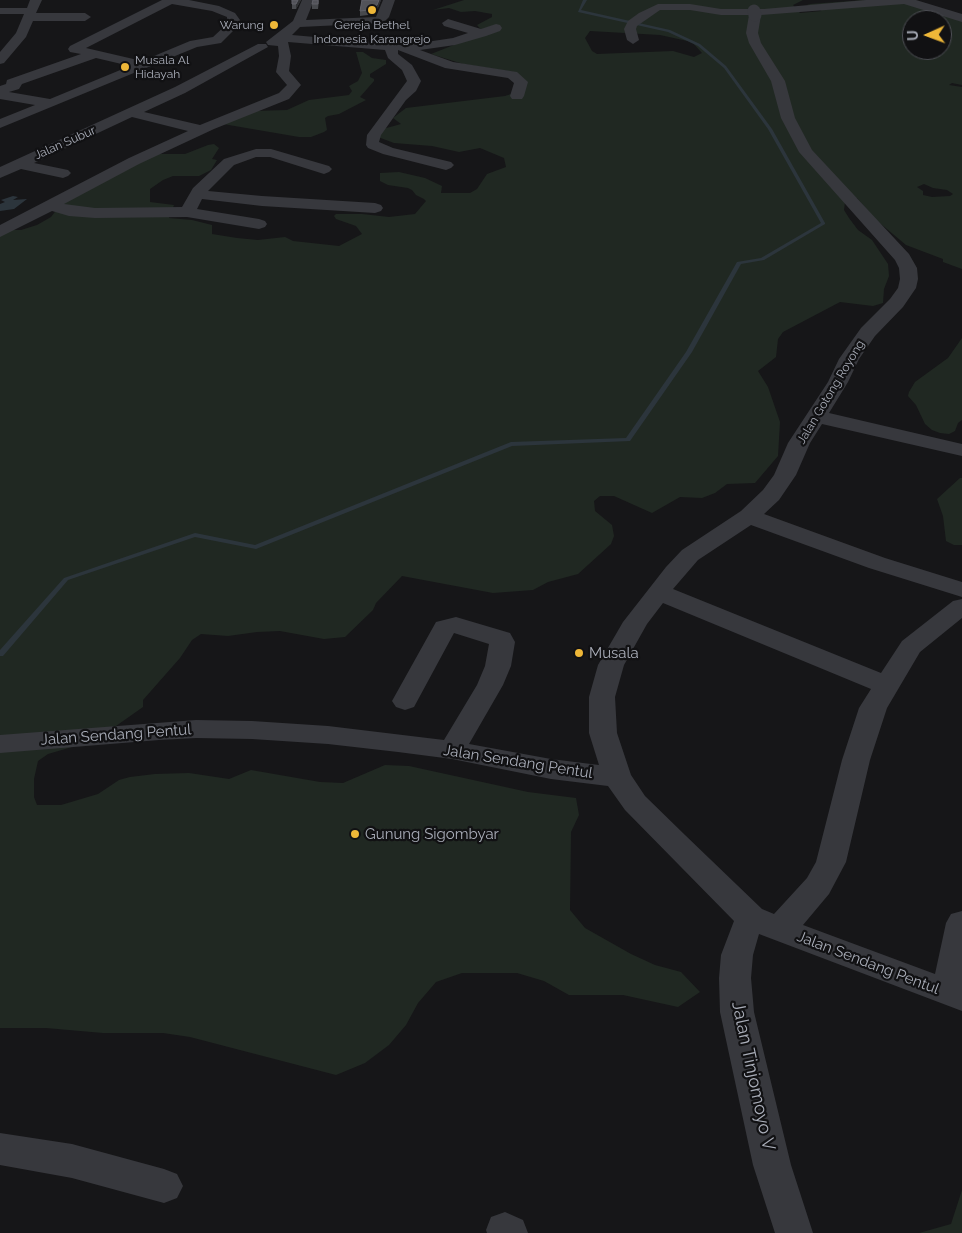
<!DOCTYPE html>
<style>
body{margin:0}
#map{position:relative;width:962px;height:1233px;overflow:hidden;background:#161618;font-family:Raleway,sans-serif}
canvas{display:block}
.north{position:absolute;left:902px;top:10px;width:50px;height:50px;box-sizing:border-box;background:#111113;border:1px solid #4e4f55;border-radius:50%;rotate:268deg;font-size:14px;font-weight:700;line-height:20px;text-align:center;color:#a9adb8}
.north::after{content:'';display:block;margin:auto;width:18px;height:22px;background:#eeb738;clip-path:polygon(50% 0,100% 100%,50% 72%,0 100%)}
</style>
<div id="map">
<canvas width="962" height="1233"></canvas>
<div class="north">U</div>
</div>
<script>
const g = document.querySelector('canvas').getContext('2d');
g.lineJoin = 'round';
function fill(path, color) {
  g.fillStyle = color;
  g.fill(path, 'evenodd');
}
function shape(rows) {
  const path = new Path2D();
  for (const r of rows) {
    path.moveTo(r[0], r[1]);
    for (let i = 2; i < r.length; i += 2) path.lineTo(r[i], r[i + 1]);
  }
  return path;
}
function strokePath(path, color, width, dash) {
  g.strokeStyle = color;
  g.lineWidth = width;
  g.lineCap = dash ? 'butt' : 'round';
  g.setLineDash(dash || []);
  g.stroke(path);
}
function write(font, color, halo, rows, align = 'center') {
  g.font = font + ' Raleway,sans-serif';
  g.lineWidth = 4.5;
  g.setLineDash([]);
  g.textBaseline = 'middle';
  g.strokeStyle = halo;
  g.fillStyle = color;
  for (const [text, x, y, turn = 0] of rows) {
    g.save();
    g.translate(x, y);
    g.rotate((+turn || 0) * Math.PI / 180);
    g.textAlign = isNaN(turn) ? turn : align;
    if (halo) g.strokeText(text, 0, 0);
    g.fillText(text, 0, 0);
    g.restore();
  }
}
const green = shape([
 [464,0,803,0,793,5,800,13,822,11,807,5,810,4,865,0,903,0,962,16,962,85,952,83,949,85,962,87,962,269,943,262,943,259,906,245,875,219,857,198,845,202,844,210,849,218,858,230,872,240,888,264,889,276,884,289,883,303,873,306,840,302,783,332,778,339,776,357,758,371,768,387,780,422,778,456,755,483,727,484,715,493,702,498,680,497,652,513,614,496,600,496,594,501,595,511,612,525,614,536,611,544,578,574,548,582,533,590,493,593,402,576,376,603,373,610,345,637,324,639,280,631,257,632,228,636,201,634,192,640,180,658,143,700,143,707,116,726,72,747,48,754,38,761,34,779,34,797,37,805,61,805,98,794,119,780,130,777,155,774,189,773,229,779,251,770,320,782,343,783,385,765,409,766,528,792,576,798,579,815,571,832,570,910,585,928,631,954,655,965,681,972,700,992,678,1007,623,995,569,995,544,981,517,973,462,973,436,982,418,1003,406,1025,389,1045,365,1063,336,1075,190,1037,163,1033,103,1033,46,1028,0,1028,0,230,21,230,37,225,51,217,65,199,154,154,185,154,208,145,214,144,219,148,212,159,217,160,211,170,199,176,173,176,163,180,150,189,150,202,174,205,169,218,192,220,212,225,212,234,237,238,258,240,285,237,293,241,339,246,362,234,356,226,336,219,334,216,336,214,362,214,389,217,415,214,426,201,424,199,416,195,412,190,408,188,388,185,380,181,380,173,399,172,425,178,442,186,441,193,470,193,477,189,487,174,506,167,504,158,480,148,459,152,432,146,394,143,378,137,383,129,401,124,393,118,406,108,505,96,526,89,525,80,513,72,463,64,431,54,484,33,477,25,492,17,492,14,475,11,461,12,449,8,433,10],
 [912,20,942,20,942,50,912,50],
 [590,31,660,35,692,42,702,53,694,57,673,51,597,54,592,51,585,38],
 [924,184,933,188,947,190,953,194,950,196,932,197,923,195,923,191,917,187],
 [356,52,363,52,372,58,386,60,386,64,370,74,370,77,374,79,374,81,360,97,366,100,339,114,328,116,325,118,327,130,324,132,311,137,299,137,223,124,254,111,287,110,309,100,349,95,352,91,349,86,358,81,362,73],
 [962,338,962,420,958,423,955,431,949,434,940,433,932,430,925,424,916,405,908,396,909,392,915,382,948,358],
 [960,478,962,478,962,545,954,545,946,541,943,516,937,499],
 [962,1190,962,1233,919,1233,951,1224]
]);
const water = shape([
 [13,196,18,197,13,200,27,199,14,209,0,211,0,204,5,202,1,200]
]);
const stream = shape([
 [583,0,587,0,581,10,670,30,700,44,726,66,772,129,825,223,825,224,764,260,741,264,692,352,630,441,512,446,256,549,195,537,68,580,3,656,0,656,0,650,64,578,195,533,255,545,511,442,626,438,686,352,737,262,761,258,821,223,768,129,724,68,698,46,668,32,578,12,583,0]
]);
const minor = shape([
 [30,0,42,0,36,13,85,13,91,17,85,21,33,21,26,37,4,63,0,64,0,52,16,33,24,14,0,14,0,8,27,8,30,0],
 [162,0,189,0,219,6,235,13,240,20,239,25,221,43,197,47,0,128,0,119,35,105,0,99,0,86,6,84,7,80,81,54,70,52,68,49,70,46,162,0],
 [172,4,212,11,227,17,227,24,213,37,190,41,142,61,86,48,172,4],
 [96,58,130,66,50,99,9,92,19,89,22,84,96,58],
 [302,0,314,0,306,20,376,17,383,0,395,0,389,17,383,23,300,27,292,35,406,45,453,38,468,33,444,26,442,23,448,19,481,29,496,24,500,25,502,28,500,31,486,36,455,45,420,50,453,62,517,72,528,82,524,96,522,99,512,99,510,96,514,83,508,78,445,68,398,50,398,54,412,65,421,81,416,91,406,100,381,135,379,142,393,148,451,162,454,165,451,168,446,170,383,154,368,148,366,145,367,135,407,81,402,70,388,58,385,50,288,42,291,56,289,71,301,85,289,99,214,129,139,164,64,204,95,208,182,207,193,188,224,159,256,149,271,149,329,166,332,169,329,172,324,174,270,157,256,157,234,165,208,191,262,196,375,203,381,205,383,208,381,211,375,213,262,206,202,199,197,209,259,219,265,221,267,224,265,227,259,229,187,217,95,218,69,216,52,211,0,237,0,225,129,158,188,131,132,117,34,163,68,170,71,173,68,176,63,178,21,169,0,178,0,167,175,87,258,44,266,44,268,47,185,93,144,112,200,125,279,93,287,85,276,72,279,56,278,46,268,45,266,42,293,21,302,0],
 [866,0,916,0,962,14,962,22,904,4,761,15,758,33,761,43,785,81,795,118,812,150,909,254,917,268,918,279,916,288,903,307,875,336,859,359,848,382,829,413,962,444,962,456,822,424,810,443,796,475,779,500,764,514,885,558,962,582,962,597,869,568,751,525,698,560,673,589,881,673,902,641,953,601,962,599,962,618,920,652,887,708,870,760,846,862,829,894,803,925,935,974,946,923,951,914,962,911,962,1011,759,934,753,955,751,978,754,1012,791,1165,813,1233,775,1233,753,1165,720,1012,719,978,721,955,734,921,625,810,608,786,551,779,452,759,398,752,328,744,252,739,196,738,159,740,0,753,0,735,196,720,252,721,328,726,444,740,477,685,485,666,489,644,454,633,414,707,405,710,396,707,392,701,436,622,456,617,510,633,515,642,511,666,503,685,469,744,551,759,599,765,589,733,589,697,598,665,623,622,666,567,682,550,741,511,763,490,774,475,788,443,828,382,839,359,861,328,890,299,898,288,900,279,899,268,895,260,799,152,781,118,771,81,749,43,746,33,749,15,721,15,690,10,660,10,637,26,636,29,639,40,633,44,627,40,624,29,628,21,639,13,658,4,690,4,721,9,764,9,866,0],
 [663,603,871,689,859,708,842,760,816,862,807,878,774,914,762,909,685,835,645,796,631,775,617,733,615,697,624,665,647,624,663,603],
 [0,1133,72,1144,164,1169,177,1174,183,1186,177,1198,164,1203,72,1178,0,1165,0,1133],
 [505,1212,523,1220,528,1233,487,1233,486,1230,491,1217,505,1212]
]);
const minorBridge = shape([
 [754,11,755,15]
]);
const wall = shape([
 [292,0,301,0,296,9,292,9],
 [319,0,318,9,312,9,312,4],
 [362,0,381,0,377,10,368,15,360,16,360,11]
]);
const shadedWall = shape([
 [298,0,301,0,296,9,296,4],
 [379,0,381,0,377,10,368,15,368,10]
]);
const building = shape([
 [292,0,298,0,296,4,292,4,292,0],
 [313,0,318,0,318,4,312,4,313,0],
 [362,0,379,0,377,5,368,10,360,11,362,0]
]);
const markers = [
 [372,10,5,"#eeb738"],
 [274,25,5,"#eeb738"],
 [125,67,5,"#eeb738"],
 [579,653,5,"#eeb738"],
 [355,834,5,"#eeb738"]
];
const farPoinames = [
 ["Warung",264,25],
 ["Gereja Bethel",372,25,"center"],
 ["Indonesia Karangrejo",372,39,"center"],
 ["Musala Al",135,60,"left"],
 ["Hidayah",135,74,"left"]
];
const farStreetnames = [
 ["Jalan Subur",65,143,-24],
 ["Jalan Gotong Royong",831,392,-59]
];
const poiNames = [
 ["Musala",589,653],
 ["Gunung Sigombyar",365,834]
];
const streetNames = [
 ["Jalan Sendang Pentul",116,735,-4],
 ["Jalan Sendang Pentul",518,762,9],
 ["Jalan Sendang Pentul",868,963,21]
];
const nearStreetnames = [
 ["Jalan Tinjomoyo V",753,1076,78]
];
fill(green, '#202822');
fill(water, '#2c353c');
fill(stream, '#2c353c');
fill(minor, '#37383d');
strokePath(minorBridge, '#37383d', 13);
fill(wall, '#47494d');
fill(shadedWall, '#2f3033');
fill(building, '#525359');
strokePath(building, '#606168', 1);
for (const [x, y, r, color] of markers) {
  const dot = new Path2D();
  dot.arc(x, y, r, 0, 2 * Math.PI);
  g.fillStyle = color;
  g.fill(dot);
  strokePath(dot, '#111113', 2);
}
write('12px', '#a9adb8', '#111113', farPoinames, 'right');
write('12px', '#a9adb8', '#111113', farStreetnames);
write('15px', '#a9adb8', '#111113', poiNames, 'left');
write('15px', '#a9adb8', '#111113', streetNames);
write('18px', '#a9adb8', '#111113', nearStreetnames);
</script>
